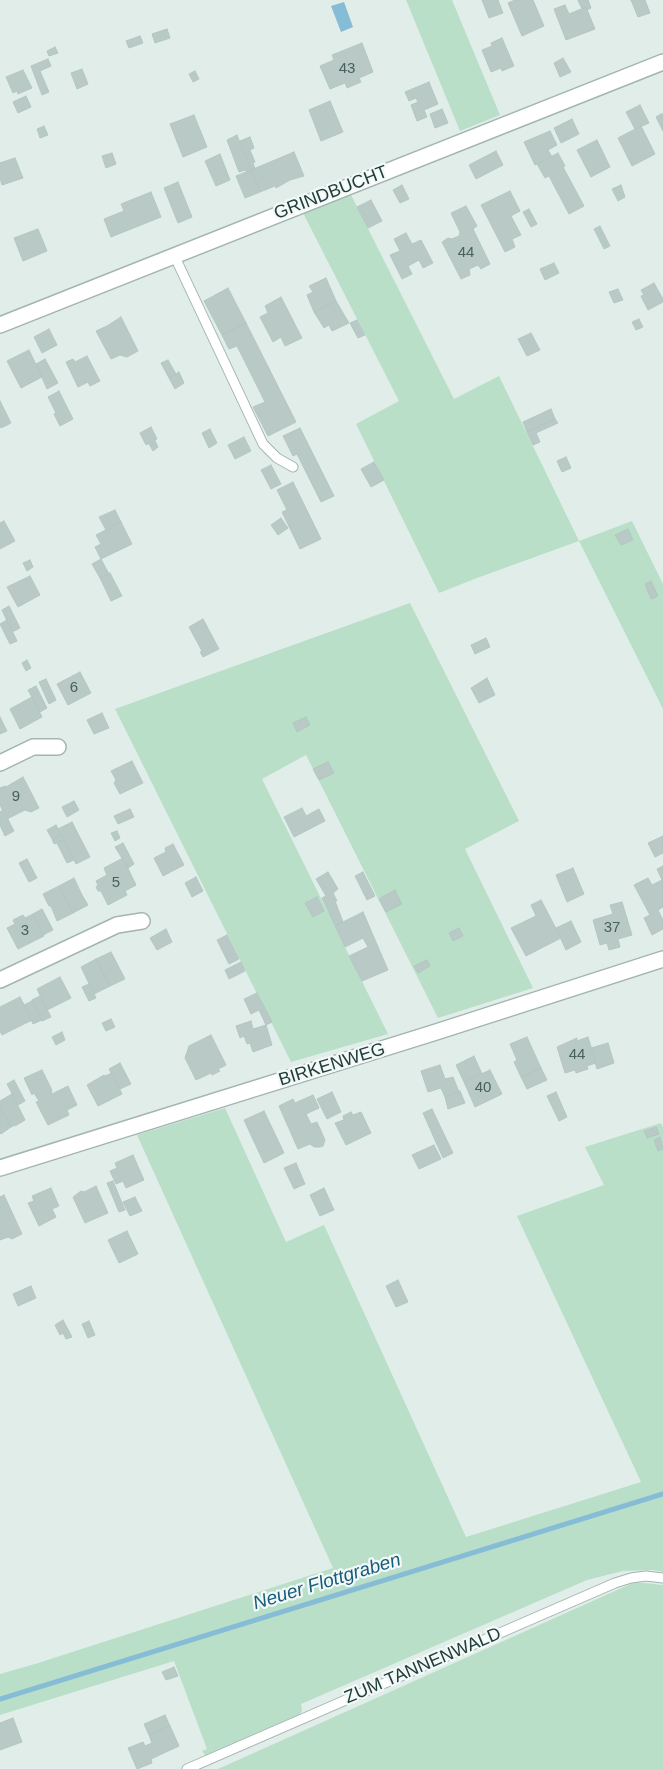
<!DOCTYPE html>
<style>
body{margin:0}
canvas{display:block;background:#e1ede9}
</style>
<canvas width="663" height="1769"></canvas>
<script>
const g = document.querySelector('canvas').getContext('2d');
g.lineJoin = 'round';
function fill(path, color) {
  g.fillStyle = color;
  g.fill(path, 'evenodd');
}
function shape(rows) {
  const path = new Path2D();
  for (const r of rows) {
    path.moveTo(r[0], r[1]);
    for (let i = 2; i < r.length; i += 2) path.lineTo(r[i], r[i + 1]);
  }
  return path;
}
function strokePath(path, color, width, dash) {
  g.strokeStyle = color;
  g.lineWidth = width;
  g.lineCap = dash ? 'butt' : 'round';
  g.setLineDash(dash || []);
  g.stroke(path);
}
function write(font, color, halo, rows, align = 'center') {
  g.font = font + ' Helvetica,sans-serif';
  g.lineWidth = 4.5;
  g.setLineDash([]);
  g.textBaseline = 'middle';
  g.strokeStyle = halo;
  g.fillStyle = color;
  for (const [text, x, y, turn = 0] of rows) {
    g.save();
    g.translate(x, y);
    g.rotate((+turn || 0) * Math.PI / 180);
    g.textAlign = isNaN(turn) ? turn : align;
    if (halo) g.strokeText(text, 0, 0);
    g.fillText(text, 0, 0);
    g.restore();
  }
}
const green = shape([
 [406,0,452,0,500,115,460,131],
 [351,195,454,399,499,376,579,541,632,521,663,584,663,709,579,541,477,578,439,593,356,424,399,401,303,213],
 [410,603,519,821,465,849,533,988,438,1018,306,755,262,779,388,1034,291,1062,115,709],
 [225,1108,286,1242,324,1225,466,1537,641,1482,517,1216,604,1185,585,1147,661,1123,663,1127,663,1572,653,1570,623,1571,587,1580,301,1704,302,1710,300,1715,212,1755,205,1755,202,1751,207,1749,174,1661,0,1715,0,1674,35,1664,333,1568,137,1135],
 [635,1582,663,1585,663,1769,218,1769]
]);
const water = shape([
 [344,2,353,27,341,32,331,6]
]);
const stream = shape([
 [0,1699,663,1494]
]);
const building = shape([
 [482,0,498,0,503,13,489,18,482,0],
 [515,0,533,0,544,26,522,36,508,3,515,0],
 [578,0,588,0,591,8,587,10,586,7,582,9,578,0],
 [631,0,645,0,650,13,638,17,631,0],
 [565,5,569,14,586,7,595,29,566,40,554,9,565,5],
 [167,29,170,38,155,43,152,34,167,29],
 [140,36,143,43,129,48,126,41,140,36],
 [502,38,514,66,502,71,501,68,491,72,482,50,492,46,491,43,502,38],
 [362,43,373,72,359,78,361,82,347,88,345,83,330,89,320,66,334,60,332,55,362,43],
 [55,47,58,53,49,56,47,51,55,47],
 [563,58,571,72,560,77,554,63,563,58],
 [48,59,51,66,40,71,49,92,42,95,31,66,48,59],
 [82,69,88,84,77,89,71,73,82,69],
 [23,70,32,88,18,94,17,91,13,93,6,77,23,70],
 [195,71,199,79,193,82,189,74,195,71],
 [429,82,438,104,424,110,427,117,417,121,411,105,418,102,416,98,409,101,405,92,429,82],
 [26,96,31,107,18,113,13,102,26,96],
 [330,101,343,132,321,141,309,110,330,101],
 [640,105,649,123,635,129,626,112,640,105],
 [442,109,448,123,435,128,430,114,442,109],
 [661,114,663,114,663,131,656,117,661,114],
 [194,115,207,147,183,157,170,124,194,115],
 [572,119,579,134,561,143,554,128,572,119],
 [44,126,48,135,40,138,37,129,44,126],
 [641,126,655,154,632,166,618,138,641,126],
 [550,131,557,145,548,150,552,157,535,165,524,142,550,131],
 [237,135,251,170,247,172,245,170,239,172,227,140,237,135],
 [250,137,254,148,250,150,255,162,253,163,255,169,251,170,240,141,250,137],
 [597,140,610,167,591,177,577,150,597,140],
 [496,151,503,165,476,179,469,165,496,151],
 [294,152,304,176,290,180,276,188,275,186,260,192,251,170,294,152],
 [112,153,116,164,106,168,102,156,112,153],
 [558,153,565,166,563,167,584,206,569,214,549,176,545,178,537,164,558,153],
 [220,154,230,180,216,186,205,161,220,154],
 [15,158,23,178,2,185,0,178,0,163,15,158],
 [251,170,260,192,245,198,236,176,251,170],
 [178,182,192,217,178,223,164,188,178,182],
 [402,185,409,199,400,203,393,190,402,185],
 [621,185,625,197,618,201,612,189,621,185],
 [510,191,520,211,511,216,521,235,512,239,515,247,505,252,481,205,510,191],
 [151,192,161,217,111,237,104,219,124,211,121,204,151,192],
 [371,200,382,221,368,228,357,207,371,200],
 [466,206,477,226,473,229,490,264,481,269,478,265,469,269,470,275,461,279,442,242,448,238,452,239,459,236,460,232,451,213,466,206],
 [529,209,537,224,531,227,523,212,529,209],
 [600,226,610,246,604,249,594,229,600,226],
 [38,229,47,251,23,261,14,238,38,229],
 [406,233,412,244,421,240,433,263,423,268,419,260,408,266,412,274,402,279,390,255,400,251,394,239,406,233],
 [554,263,559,273,545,280,540,269,554,263],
 [326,278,336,301,314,312,307,295,313,292,309,286,326,278],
 [654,283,663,299,663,302,648,310,641,296,644,295,641,290,654,283],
 [228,288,246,323,222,335,204,301,228,288],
 [618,289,623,300,614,303,609,292,618,289],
 [281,297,302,338,285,346,281,337,273,342,260,317,268,313,265,306,281,297],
 [336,301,349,323,332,331,329,325,324,328,314,312,336,301],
 [121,317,138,351,127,357,120,355,111,359,96,331,107,326,121,317],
 [639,319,643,327,636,330,632,322,639,319],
 [357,320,365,335,358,338,350,323,357,320],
 [246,323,296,422,268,436,253,407,265,402,237,346,229,349,222,335,246,323],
 [49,329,57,345,42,353,34,337,49,329],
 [531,333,540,350,527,356,518,339,531,333],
 [29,350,42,377,21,388,7,361,29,350],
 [87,356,100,381,90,386,88,382,78,387,66,362,73,359,75,362,87,356],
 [45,359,58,383,47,389,36,364,45,359],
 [168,360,176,374,169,378,161,363,168,360],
 [179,372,184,383,175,389,169,378,179,372],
 [59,391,73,419,60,426,54,414,56,413,48,397,59,391],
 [0,401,11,423,1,428,0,426,0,401],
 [551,409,555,419,527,432,523,422,551,409],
 [555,419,558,423,536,433,540,442,533,445,527,432,555,419],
 [151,427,157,439,146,445,140,433,151,427],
 [300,428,334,496,321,502,297,454,293,456,283,436,300,428],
 [210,429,217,443,209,448,202,433,210,429],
 [244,437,251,451,235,459,228,445,244,437],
 [155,441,158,447,153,451,149,444,155,441],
 [566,457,571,468,562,472,557,461,566,457],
 [374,462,384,480,371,487,361,469,374,462],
 [271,465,281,484,271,489,261,470,271,465],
 [293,482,321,539,300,549,282,512,287,510,277,490,293,482],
 [115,510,121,522,106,530,99,517,115,510],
 [281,518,288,528,278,535,271,525,281,518],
 [4,521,15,541,0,549,0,523,4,521],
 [121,522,132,544,101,559,95,547,101,544,96,535,121,522],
 [628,529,633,540,621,545,615,535,628,529],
 [101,559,109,574,100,578,92,564,101,559],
 [30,560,33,567,27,571,23,563,30,560],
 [110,573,122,596,111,601,100,578,110,573],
 [30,576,40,595,18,607,7,587,30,576],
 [651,581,658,596,651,599,645,584,651,581],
 [9,606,20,628,12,632,2,610,9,606],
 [203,619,219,649,203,657,200,652,202,651,189,627,203,619],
 [7,620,17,641,10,644,0,624,7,620],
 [486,638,490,647,475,654,471,645,486,638],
 [27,660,31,668,26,671,22,663,27,660],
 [80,672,91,693,68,705,57,684,80,672],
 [487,678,495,695,479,703,471,688,487,678],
 [46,679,56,700,49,704,39,682,46,679],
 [36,686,47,708,40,712,28,690,36,686],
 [32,697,42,717,20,729,10,709,32,697],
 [102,713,109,728,94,734,87,720,102,713],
 [0,717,7,731,0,734,0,717],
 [306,717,310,725,297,732,293,723,306,717],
 [132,761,143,783,120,794,114,783,116,780,111,771,132,761],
 [328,762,334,773,319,780,313,769,328,762],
 [23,777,39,808,31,812,25,810,7,819,0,805,0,788,5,786,6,787,23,777],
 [74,801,79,810,67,817,62,807,74,801],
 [302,808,306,816,319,809,325,821,294,837,284,817,302,808],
 [130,809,134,817,118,824,114,816,130,809],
 [3,810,14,831,5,836,0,825,0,812,3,810],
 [72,822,90,857,76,864,58,829,72,822],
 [56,825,61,834,52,839,47,830,56,825],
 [117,831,120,838,115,841,111,833,117,831],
 [61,834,64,840,54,844,52,839,61,834],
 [663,836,663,853,655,857,648,843,663,836],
 [64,840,74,860,67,863,57,843,64,840],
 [123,843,134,864,128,868,115,847,123,843],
 [173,844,184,865,163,876,154,858,166,852,165,848,173,844],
 [123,858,136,885,125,891,127,895,108,905,101,891,98,891,96,887,98,885,96,881,107,875,104,868,123,858],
 [27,859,37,878,29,882,19,863,27,859],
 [663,866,663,907,658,910,663,920,663,929,652,935,644,918,650,915,634,885,648,878,652,885,662,880,657,869,663,866],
 [573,868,584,894,567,902,556,875,573,868],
 [328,872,338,889,333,893,337,901,335,901,343,922,335,926,322,898,326,896,316,879,328,872],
 [363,872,375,896,367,900,355,876,363,872],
 [196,877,203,891,192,897,185,883,196,877],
 [74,878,82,895,88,905,73,913,59,886,74,878],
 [59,886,73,913,57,921,51,906,49,906,43,894,59,886],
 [395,890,402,904,386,912,379,899,395,890],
 [317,897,324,911,313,917,305,903,317,897],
 [541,900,561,938,526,956,511,928,536,916,531,905,541,900],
 [622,902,632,935,618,939,620,947,609,950,607,943,600,945,593,920,613,914,610,905,622,902],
 [42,909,53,930,43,935,33,914,42,909],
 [363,912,388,970,362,981,349,956,368,947,363,938,345,947,335,926,363,912],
 [33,914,44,936,18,949,7,928,15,924,13,920,23,915,25,918,33,914],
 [571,921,581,942,566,950,556,928,571,921],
 [459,928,463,936,453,941,449,933,459,928],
 [166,929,172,942,157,950,150,938,166,929],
 [227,935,239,959,229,964,217,940,227,935],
 [111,952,125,979,110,986,96,959,111,952],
 [96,959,110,986,94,994,81,967,96,959],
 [427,960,430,966,418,973,414,966,427,960],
 [241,962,245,971,229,979,225,970,241,962],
 [60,977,71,998,47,1010,37,989,60,977],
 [89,984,96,998,89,1001,82,987,89,984],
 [257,993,272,1022,266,1025,259,1010,251,1014,244,999,257,993],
 [40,996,51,1017,42,1021,32,1000,40,996],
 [20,997,32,1020,2,1035,0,1031,0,1007,20,997],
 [32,1001,42,1020,33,1024,24,1005,32,1001],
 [111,1019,115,1027,106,1031,102,1023,111,1019],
 [251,1021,253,1029,266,1025,272,1045,253,1052,250,1043,247,1044,244,1036,240,1038,236,1026,251,1021],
 [62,1032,65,1040,56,1045,52,1037,62,1032],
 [211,1035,226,1065,218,1069,220,1071,212,1075,211,1073,196,1080,185,1058,189,1046,211,1035],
 [527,1037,541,1068,521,1077,514,1062,517,1060,510,1044,527,1037],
 [588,1037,596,1063,587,1066,588,1069,576,1073,575,1070,565,1073,557,1047,577,1038,577,1041,588,1037],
 [608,1043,614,1063,597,1069,591,1048,608,1043],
 [474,1056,482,1074,464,1082,456,1065,474,1056],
 [120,1063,131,1084,120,1089,109,1069,120,1063],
 [440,1065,445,1079,453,1077,459,1092,445,1097,441,1088,428,1092,421,1071,440,1065],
 [541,1068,547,1080,527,1089,521,1077,541,1068],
 [42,1070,51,1088,52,1094,68,1086,77,1105,67,1110,69,1115,48,1125,36,1102,39,1101,34,1093,32,1095,24,1078,42,1070],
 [490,1070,502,1094,475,1107,464,1082,490,1070],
 [112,1073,122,1094,98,1106,87,1085,104,1075,105,1076,112,1073],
 [14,1080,25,1101,18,1105,7,1084,14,1080],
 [460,1091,465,1103,448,1109,445,1097,460,1091],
 [332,1092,341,1112,327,1119,317,1099,332,1092],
 [556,1092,567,1117,559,1121,547,1096,556,1092],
 [12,1094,25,1120,15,1126,15,1125,11,1127,0,1106,0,1101,12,1094],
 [313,1095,319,1108,306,1114,311,1124,317,1122,325,1140,323,1146,320,1147,314,1147,310,1144,298,1149,279,1106,293,1099,295,1103,313,1095],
 [0,1106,11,1127,1,1134,0,1133,0,1106],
 [432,1109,453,1153,443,1158,423,1113,432,1109],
 [264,1111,284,1153,264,1163,244,1120,264,1111],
 [351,1112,353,1115,361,1112,371,1133,346,1145,335,1123,344,1120,343,1116,351,1112],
 [656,1127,659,1134,647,1138,644,1131,656,1127],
 [660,1137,663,1149,658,1151,654,1140,660,1137],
 [434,1145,441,1159,419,1169,412,1155,434,1145],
 [133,1155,144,1180,126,1188,123,1181,116,1184,110,1171,117,1168,115,1163,133,1155],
 [296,1163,305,1184,294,1189,284,1168,296,1163],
 [113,1181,125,1210,119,1212,107,1183,113,1181],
 [96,1186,108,1213,85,1223,73,1197,81,1191,84,1192,96,1186],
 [51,1188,59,1206,52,1209,56,1217,39,1226,28,1203,34,1201,32,1196,51,1188],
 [324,1188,334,1210,320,1216,310,1195,324,1188],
 [4,1195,22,1234,12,1239,8,1237,0,1240,0,1197,4,1195],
 [135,1197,142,1211,130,1216,123,1202,135,1197],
 [127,1231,138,1254,119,1263,108,1240,127,1231],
 [398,1280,408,1302,396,1307,386,1286,398,1280],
 [31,1286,36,1298,18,1306,13,1294,31,1286],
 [63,1320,72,1337,66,1339,63,1333,60,1335,55,1325,63,1320],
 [89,1321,95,1335,88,1338,82,1324,89,1321],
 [174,1667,178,1676,166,1680,162,1672,174,1667],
 [165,1715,170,1726,149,1735,144,1724,165,1715],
 [13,1718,22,1742,0,1750,0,1723,13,1718],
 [170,1726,179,1746,151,1759,152,1763,137,1769,128,1748,143,1742,145,1746,152,1743,149,1735,170,1726]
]);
const service = shape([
 [174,255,263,444,277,458,293,467],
 [187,1769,615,1583,631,1578,646,1576,663,1578]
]);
const minor = shape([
 [0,325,663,62],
 [0,763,33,747,58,747],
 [0,980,117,925,142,921],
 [0,1168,433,1033,663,959]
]);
const numberNames = [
 ["43",347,69],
 ["44",466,253],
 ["6",74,688],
 ["9",16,797],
 ["5",116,883],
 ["37",612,928],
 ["3",25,931],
 ["44",577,1055],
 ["40",483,1088]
];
const streetNames = [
 ["GRINDBUCHT",331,193,-21],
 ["BIRKENWEG",332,1065,-17],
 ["ZUM TANNENWALD",423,1666,-23]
];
const waterNames = [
 ["Neuer Flottgraben",327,1582,-17]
];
fill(green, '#b9dfc9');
fill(water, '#86bcd5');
strokePath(stream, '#86bcd5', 5);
fill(building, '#b9cac6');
strokePath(building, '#b3c7c2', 1);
strokePath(service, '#a4b5b1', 11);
strokePath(minor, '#a4b5b1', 18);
strokePath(service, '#fff', 9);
strokePath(minor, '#fff', 15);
write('15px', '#47615e', null, numberNames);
write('18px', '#213e3b', '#f2f9f7', streetNames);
write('italic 19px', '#185c7d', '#f2f9f7', waterNames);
</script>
